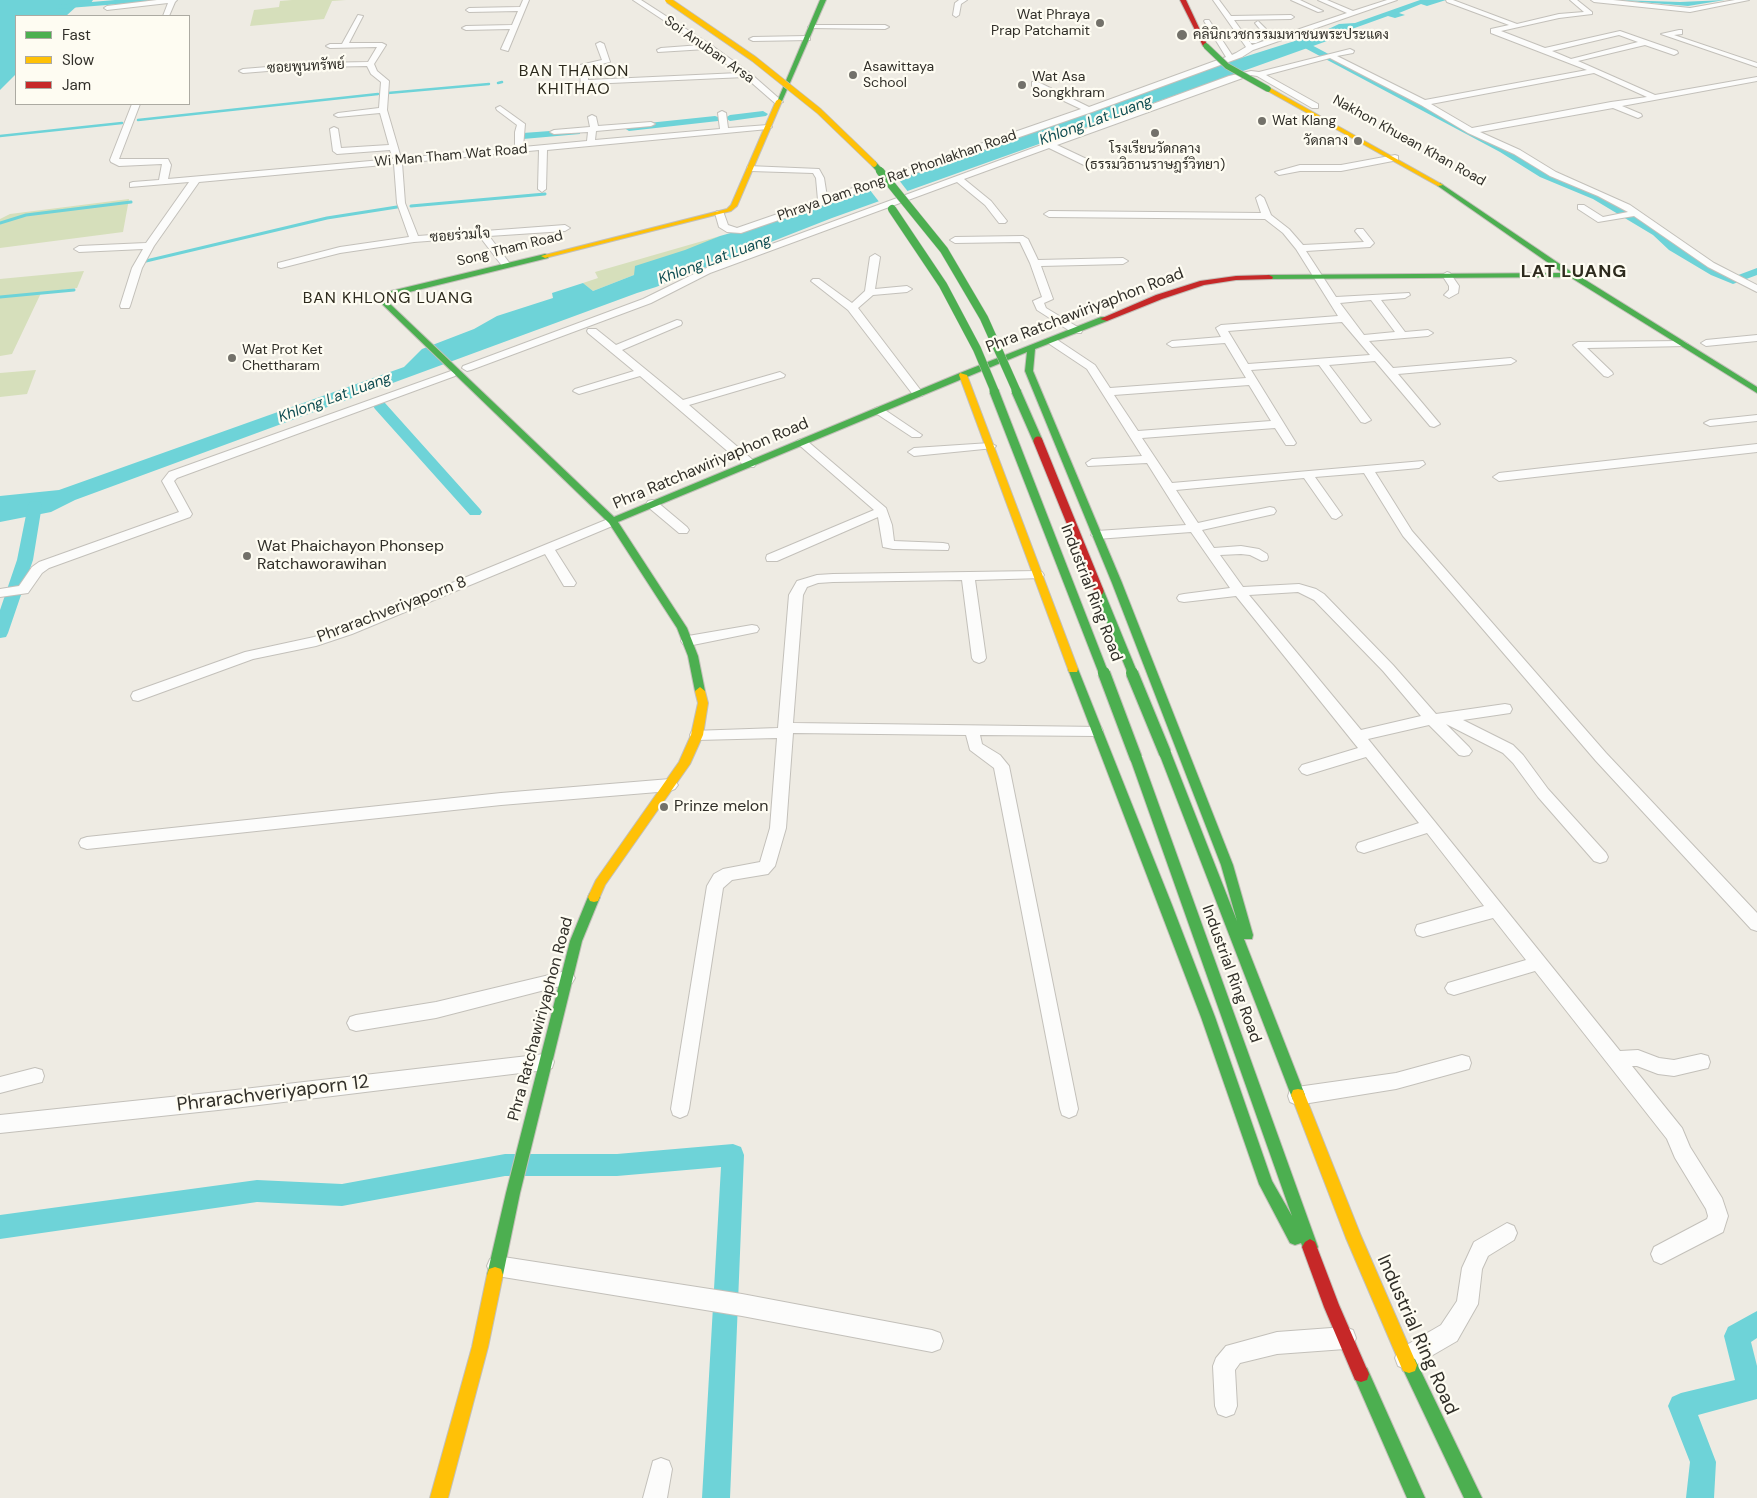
<!DOCTYPE html>
<meta charset="utf-8">
<style>
body{margin:0}
#map{position:relative;width:1757px;height:1498px;overflow:hidden;background:#eeebe3;font-family:"DM Sans",sans-serif}
canvas{display:block}
.legend{position:absolute;left:15px;top:15px;width:175px;height:90px;box-sizing:border-box;background:#fefcf2;border:1px solid #acaaa2;margin:0;padding:6px 9px;list-style:none;font-size:15px;color:#312f29}
.legend li{display:flex;align-items:center;gap:10px;height:25px}
.legend b{width:25px;border:1px solid #acaaa2}
</style>
<div id="map">
<canvas width="1757" height="1498"></canvas>
<ul class="legend">
<li><b style="height:6px;background:#4caf50"></b>Fast</li>
<li><b style="height:6px;background:#ffc107"></b>Slow</li>
<li><b style="height:6px;background:#c62828"></b>Jam</li>
</ul>
</div>
<script>
const g = document.querySelector('canvas').getContext('2d');
g.lineJoin = 'round';
function fill(path, color) {
  g.fillStyle = color;
  g.fill(path, 'evenodd');
}
function shape(rows) {
  const path = new Path2D();
  for (const r of rows) {
    path.moveTo(r[0], r[1]);
    for (let i = 2; i < r.length; i += 2) path.lineTo(r[i], r[i + 1]);
  }
  return path;
}
function strokePath(path, color, width, dash) {
  g.strokeStyle = color;
  g.lineWidth = width;
  g.lineCap = dash ? 'butt' : 'round';
  g.setLineDash(dash || []);
  g.stroke(path);
}
function write(font, color, halo, rows, align = 'center') {
  g.font = font + ' "DM Sans",Sarabun,sans-serif';
  g.lineWidth = 4.5;
  g.setLineDash([]);
  g.textBaseline = 'middle';
  g.strokeStyle = halo;
  g.fillStyle = color;
  for (const [text, x, y, turn = 0] of rows) {
    g.save();
    g.translate(x, y);
    g.rotate((+turn || 0) * Math.PI / 180);
    g.textAlign = isNaN(turn) ? turn : align;
    if (halo) g.strokeText(text, 0, 0);
    g.fillText(text, 0, 0);
    g.restore();
  }
}
const green = shape([
 [292,0,346,0,332,1,324,19,250,26,254,10,279,7,280,1],
 [129,199,123,232,0,248,0,219,10,214],
 [720,236,634,275,593,291,583,283,598,278,595,272],
 [84,271,77,288,41,293,12,354,0,356,0,279],
 [36,370,27,394,0,397,0,373]
]);
const water = shape([
 [0,0,93,0,91,3,77,6,66,16,16,16,16,74,0,90],
 [1420,0,1446,0,1427,6,1421,4,1399,13,1405,15,1395,18,1388,16,1338,34,1341,36,832,218,656,287,637,293,75,500,51,512,0,522,0,496,59,490,404,367,422,349,474,329,497,316,553,298,552,293,583,283,593,291,634,275,635,266,685,250,720,236,776,220,1238,57,1241,58,1320,33,1339,24,1355,23],
 [1617,0,1680,2,1725,0,1688,6]
]);
const pier = shape([
 [895,175,909,193,880,203,866,185]
]);
const streamFar1 = shape([
 [498,83,502,82],
 [388,93,489,84],
 [138,120,378,94],
 [0,136,122,123]
]);
const stream = shape([
 [411,206,545,194],
 [0,223,26,215,131,202],
 [146,261,327,218,397,207],
 [0,297,74,290]
]);
const canal = shape([
 [115,0,149,0,145,2,56,9,52,7,56,5,115,0],
 [1304,41,1506,148,1548,173,1601,195,1661,231,1677,246,1719,271,1733,277,1757,268,1757,275,1733,284,1711,275,1669,250,1653,235,1593,199,1540,177,1500,152,1301,46,1300,44,1304,41],
 [763,111,768,114,766,116,730,121,725,118,730,115,763,111],
 [715,116,718,117,718,121,629,131,624,128,629,125,715,116],
 [577,129,580,130,580,134,523,139,518,136,523,133,577,129],
 [380,402,385,403,480,509,482,512,480,515,470,515,375,409,373,406,380,402],
 [35,501,40,502,42,505,33,560,8,633,6,637,0,638,0,610,17,560,28,505,30,502,35,501],
 [733,1144,741,1147,744,1155,730,1498,702,1498,721,1167,617,1176,505,1176,342,1206,257,1202,0,1239,0,1215,257,1180,342,1184,505,1154,617,1154,733,1144],
 [1757,1311,1757,1338,1751,1342,1757,1366,1757,1399,1698,1415,1716,1462,1714,1498,1686,1498,1690,1462,1668,1406,1672,1397,1681,1393,1735,1380,1724,1336,1728,1327,1757,1311]
]);
const street = shape([
 [157,0,177,0,175,2,169,16,163,16,168,3,107,10,104,8,107,6,157,0],
 [523,0,529,0,508,51,501,49,510,29,466,30,462,28,466,26,512,25,518,11,469,12,466,10,469,8,520,7,523,0],
 [633,0,641,0,711,45,750,73,783,102,776,104,745,77,588,84,587,93,581,93,580,65,602,60,596,44,600,42,604,44,610,62,588,67,588,80,739,73,706,49,658,52,657,50,661,48,701,45,633,0],
 [959,0,967,0,961,4,959,15,956,17,953,15,955,3,959,0],
 [1213,0,1219,0,1231,16,1291,15,1294,17,1291,19,1234,20,1252,45,1347,13,1318,0,1327,0,1353,11,1387,0,1397,0,1253,50,1242,57,1092,112,741,233,727,232,719,227,715,213,717,211,723,211,728,225,737,228,818,200,816,178,813,173,751,171,747,168,748,166,819,169,824,178,827,197,1081,109,1032,86,1032,82,1038,82,1089,107,1226,57,1204,21,1205,20,1209,20,1232,55,1236,53,1246,47,1213,0],
 [1291,0,1300,0,1323,11,1318,12,1291,0],
 [1446,0,1453,0,1517,24,1559,14,1584,12,1570,0,1577,0,1592,12,1592,14,1559,18,1501,31,1545,48,1620,31,1677,51,1678,53,1674,55,1645,45,1578,61,1655,95,1757,77,1757,81,1622,106,1641,114,1642,116,1638,118,1613,108,1480,132,1520,150,1556,172,1630,205,1714,263,1757,285,1757,292,1708,267,1634,216,1598,222,1578,209,1578,205,1584,205,1603,217,1628,212,1598,196,1550,176,1514,154,1468,133,1421,105,1330,58,1266,75,1318,104,1318,108,1312,108,1257,76,1251,75,1057,145,1093,162,1117,163,1121,166,1120,168,1088,167,1049,148,964,179,991,201,1007,221,1005,223,999,223,985,205,957,182,710,273,651,303,471,370,467,371,462,368,463,366,643,299,704,269,1229,76,1251,71,1259,72,1350,49,1354,51,1353,53,1337,56,1425,100,1587,70,1491,33,1491,29,1509,25,1447,2,1446,0],
 [1619,35,1638,42,1571,59,1552,51,1619,35],
 [1594,73,1647,97,1611,102,1472,128,1431,104,1594,73],
 [1591,0,1613,0,1690,8,1735,0,1749,0,1690,12,1594,2,1591,0],
 [358,15,363,16,349,43,382,43,386,45,374,64,377,71,389,81,387,110,401,158,515,148,515,132,517,125,497,110,496,108,500,106,525,124,523,147,587,141,588,132,554,134,550,132,554,130,590,127,588,117,592,115,596,117,598,126,651,122,655,124,651,126,596,131,595,140,720,129,718,113,722,111,726,113,728,128,768,125,772,127,768,129,547,150,546,189,542,192,538,189,539,150,402,163,405,203,418,236,565,225,570,228,565,231,489,236,511,265,506,268,503,267,480,237,414,242,340,253,281,268,278,267,278,263,340,247,409,237,397,203,394,164,199,182,154,246,142,268,130,306,129,308,121,308,120,306,132,268,143,249,79,252,74,249,79,246,146,243,189,182,130,187,130,183,133,182,159,180,162,164,119,166,111,162,110,160,132,104,140,104,119,159,168,159,171,165,168,179,393,159,390,150,337,154,333,151,330,129,334,127,338,129,341,148,389,145,380,113,338,117,334,115,338,113,379,108,381,82,371,74,367,66,317,67,243,73,239,71,243,69,317,63,368,62,377,47,330,48,326,46,330,44,342,44,358,15],
 [1258,21,1272,35,1256,43,1250,43,1250,39,1264,34,1255,23,1258,21],
 [812,25,885,25,889,27,885,29,810,28,808,27,812,25],
 [1679,30,1682,30,1682,34,1674,35,1757,63,1757,67,1661,34,1679,30],
 [807,36,810,36,810,40,753,41,749,39,753,37,807,36],
 [1395,155,1398,156,1398,160,1341,171,1300,171,1279,175,1275,172,1300,165,1341,165,1395,155],
 [1260,195,1264,198,1271,215,1289,229,1303,245,1364,242,1355,231,1357,229,1363,229,1374,243,1370,247,1306,251,1336,297,1409,293,1410,295,1405,298,1381,300,1405,332,1428,330,1433,333,1428,336,1369,341,1393,368,1511,358,1516,361,1511,364,1398,374,1440,424,1434,427,1430,426,1375,361,1329,365,1371,420,1365,423,1361,422,1319,365,1251,370,1296,443,1294,445,1286,445,1275,428,1142,438,1172,483,1423,461,1425,464,1419,468,1375,472,1412,531,1606,753,1757,913,1757,931,1751,929,1596,761,1403,536,1364,473,1315,477,1342,515,1336,519,1332,518,1304,478,1176,490,1198,523,1270,507,1274,508,1276,511,1274,514,1202,530,1214,548,1241,546,1259,549,1267,554,1268,557,1267,560,1262,561,1250,555,1241,554,1220,555,1243,587,1299,584,1316,589,1324,594,1393,665,1436,714,1505,704,1510,705,1512,709,1510,713,1463,720,1513,745,1523,755,1548,789,1606,853,1608,857,1606,861,1600,863,1594,861,1538,797,1513,763,1503,753,1446,724,1469,747,1472,751,1469,755,1464,756,1459,755,1429,725,1368,739,1620,1051,1638,1050,1659,1058,1674,1060,1701,1054,1708,1056,1710,1062,1708,1068,1674,1076,1658,1074,1637,1066,1632,1066,1682,1128,1690,1147,1722,1198,1728,1216,1723,1232,1661,1264,1654,1261,1651,1254,1654,1247,1707,1219,1708,1216,1706,1209,1675,1158,1667,1139,1535,971,1454,995,1448,993,1445,988,1448,983,1526,960,1493,918,1423,937,1417,935,1415,930,1417,925,1484,906,1427,833,1364,853,1358,851,1356,847,1358,843,1419,823,1366,757,1307,775,1302,773,1299,769,1302,765,1358,748,1236,596,1184,602,1179,601,1177,598,1179,595,1184,594,1230,588,1191,532,1097,539,1091,535,1097,531,1186,525,1147,463,1088,466,1086,463,1092,459,1142,456,1087,369,1048,343,1047,341,1048,339,1056,339,1095,365,1110,388,1246,378,1225,343,1172,347,1167,344,1172,341,1221,337,1216,328,1221,325,1338,316,1296,249,1283,233,1265,219,1049,217,1044,214,1049,211,1261,213,1256,198,1260,195],
 [1371,300,1395,332,1364,335,1340,303,1371,300],
 [1342,322,1370,355,1248,364,1228,331,1342,322],
 [1249,385,1271,421,1138,431,1114,395,1249,385],
 [1298,592,1314,600,1383,671,1421,716,1361,730,1249,595,1298,592],
 [1023,236,1028,239,1038,260,1123,258,1128,261,1123,264,1041,266,1053,299,1044,303,1046,308,1081,329,1082,331,1081,333,1073,333,1037,310,1033,301,1042,297,1030,263,1020,242,955,243,950,240,955,237,1023,236],
 [875,254,880,257,875,289,907,286,912,289,907,292,873,295,858,308,922,392,924,394,922,396,914,396,848,310,811,281,813,279,819,279,852,303,865,291,870,257,875,254],
 [1447,272,1450,273,1459,286,1458,293,1449,298,1444,295,1449,290,1449,286,1442,275,1447,272],
 [677,320,681,321,682,323,681,325,622,350,683,400,780,372,785,375,784,377,689,405,754,461,756,464,754,467,746,467,640,376,579,394,573,391,575,389,634,371,588,333,587,331,588,329,596,329,616,345,677,320],
 [1757,335,1757,341,1706,346,1701,343,1706,340,1757,335],
 [1683,341,1688,344,1687,346,1587,348,1612,372,1613,374,1608,377,1604,376,1573,345,1578,342,1683,341],
 [451,371,456,374,455,376,177,478,174,481,192,514,190,517,49,568,42,573,28,593,0,597,0,589,19,586,32,567,39,562,179,512,162,481,169,472,451,371],
 [878,407,882,408,922,435,920,437,912,437,874,412,872,410,878,407],
 [1757,415,1757,421,1710,426,1704,423,1710,420,1757,415],
 [802,439,806,440,886,508,892,525,894,541,943,543,948,544,949,547,948,550,893,549,883,547,878,517,777,561,767,561,766,558,767,555,874,510,798,444,796,442,798,440,802,439],
 [990,443,996,446,994,448,914,456,908,452,914,448,990,443],
 [1757,444,1757,452,1499,481,1493,477,1499,473,1757,444],
 [652,500,656,501,687,527,689,530,687,533,679,533,648,507,646,504,648,501,652,500],
 [613,517,617,518,619,521,617,524,555,550,576,583,574,586,564,586,545,554,352,634,316,646,253,659,138,701,133,700,131,696,133,692,245,652,314,637,342,628,613,517],
 [1037,571,1042,572,1044,575,1042,578,975,580,986,658,984,661,979,663,974,661,972,658,962,580,833,582,818,583,807,587,803,595,793,723,1101,727,1103,731,1101,735,1096,736,980,735,982,744,1000,755,1009,766,1078,1109,1076,1115,1069,1118,1062,1115,1060,1109,994,768,970,750,966,735,793,733,786,828,775,866,768,874,732,880,723,888,689,1109,687,1115,680,1118,673,1115,671,1109,707,886,714,874,723,869,760,862,770,828,777,738,697,740,692,739,690,735,692,731,778,728,789,595,797,581,817,575,833,574,1037,571],
 [752,625,757,626,759,629,757,632,688,646,683,644,681,641,683,638,688,636,752,625],
 [670,779,675,781,678,785,675,789,670,791,501,805,87,849,81,847,79,843,81,839,87,837,501,793,670,779],
 [566,971,572,973,575,978,572,983,436,1018,356,1031,350,1029,347,1023,350,1017,356,1015,436,1002,566,971],
 [545,1054,552,1056,554,1062,552,1068,545,1070,218,1110,0,1133,0,1115,218,1092,545,1054],
 [1462,1055,1469,1057,1471,1063,1469,1069,1396,1089,1297,1105,1290,1102,1288,1096,1290,1090,1297,1087,1396,1073,1462,1055],
 [35,1068,42,1070,44,1076,42,1082,0,1093,0,1077,35,1068],
 [1507,1223,1514,1226,1517,1233,1514,1240,1488,1256,1482,1269,1478,1304,1457,1341,1414,1366,1406,1369,1398,1366,1395,1358,1398,1350,1441,1325,1457,1301,1462,1268,1474,1242,1507,1223],
 [497,1256,742,1294,932,1330,940,1333,943,1341,940,1349,932,1352,742,1316,497,1276,490,1273,487,1266,490,1259,497,1256],
 [1345,1327,1353,1330,1356,1338,1353,1346,1345,1349,1277,1354,1240,1363,1235,1370,1237,1406,1234,1414,1226,1417,1218,1414,1215,1406,1213,1366,1216,1358,1226,1346,1277,1332,1345,1327],
 [661,1458,669,1461,672,1469,667,1498,643,1498,653,1461,661,1458]
]);
const fast = shape([
 [820,0,826,0,782,101,777,102,820,0],
 [1440,183,1573,273,1592,271,1592,275,1579,276,1757,387,1757,393,1570,277,1269,279,1265,277,1269,275,1563,273,1438,186,1437,185,1440,183],
 [545,254,549,256,548,258,397,295,390,298,389,303,614,517,960,373,1101,317,1107,317,1107,321,1035,349,1033,371,1122,583,1233,865,1253,935,1252,939,1244,939,1305,1095,1303,1100,1298,1101,1293,1100,1291,1095,1159,753,1165,749,1171,753,1237,921,1221,865,1112,583,1025,371,1027,352,618,522,687,628,698,656,705,691,700,695,695,691,688,656,677,628,609,523,381,303,383,295,391,291,545,254],
 [1073,665,1078,669,1172,905,1215,1017,1272,1181,1292,1216,1130,758,1136,754,1142,758,1318,1247,1315,1252,1310,1255,1305,1252,1301,1243,1295,1245,1290,1243,1259,1184,1201,1017,1068,669,1073,665],
 [594,892,598,893,600,897,582,941,520,1193,503,1275,501,1281,495,1283,489,1281,487,1275,506,1193,570,941,588,897,590,893,594,892],
 [1409,1357,1415,1359,1482,1498,1464,1498,1401,1365,1403,1359,1409,1357],
 [1361,1366,1367,1368,1425,1498,1407,1498,1353,1374,1355,1368,1361,1366]
]);
const slow = shape([
 [1266,88,1270,88,1443,185,1438,186,1266,90,1266,88],
 [779,99,782,101,737,206,731,211,545,258,541,256,727,209,731,205,776,101,779,99],
 [960,373,967,375,1078,669,1077,672,1069,672,1068,669,959,375,960,373],
 [700,687,705,691,708,703,703,735,690,764,605,885,598,901,594,902,590,901,588,897,596,880,679,762,691,735,698,703,695,691,700,687],
 [1298,1089,1303,1090,1305,1095,1361,1236,1417,1365,1415,1371,1409,1373,1403,1371,1346,1238,1291,1095,1293,1090,1298,1089],
 [495,1267,501,1269,503,1275,488,1347,448,1498,430,1498,472,1347,487,1275,489,1269,495,1267]
]);
const jam = shape([
 [1180,0,1186,0,1208,47,1203,46,1180,0],
 [1269,275,1273,277,1272,279,1236,280,1204,285,1162,299,1107,321,1100,319,1156,295,1200,281,1236,276,1269,275],
 [1310,1239,1315,1242,1339,1305,1369,1374,1367,1380,1361,1382,1355,1380,1324,1307,1302,1247,1305,1242,1310,1239]
]);
const fastBridgeFar3 = shape([
 [1206,46,1227,66,1268,89],
 [874,164,881,172]
]);
const fastBridgeFar2 = shape([
 [880,171,944,250,984,318,1017,392],
 [892,209,943,285,977,349,995,392]
]);
const fastBridgeFar1 = shape([
 [994,391,1104,674],
 [1016,391,1038,441],
 [1099,591,1133,674]
]);
const fastBridge = shape([
 [1104,673,1136,758],
 [1132,673,1165,753]
]);
const slowBridge = shape([
 [668,0,754,59,819,111,874,164]
]);
const jamBridge = shape([
 [1038,441,1099,591]
]);
const markers = [
 [1100,23,5,"#73716a"],
 [1182,35,6,"#73716a"],
 [853,75,5,"#73716a"],
 [1022,85,5,"#73716a"],
 [1262,121,5,"#73716a"],
 [1155,133,5,"#73716a"],
 [1358,141,5,"#73716a"],
 [232,358,5,"#73716a"],
 [247,556,5,"#73716a"],
 [664,807,5,"#73716a"]
];
const farPoinames = [
 ["Wat Phraya",1090,15,"right"],
 ["Prap Patchamit",1090,31,"right"],
 ["คลินิกเวชกรรมมหาชนพระประแดง",1193,35],
 ["Asawittaya",863,67],
 ["School",863,83],
 ["Wat Asa",1032,77],
 ["Songkhram",1032,93],
 ["Wat Klang",1272,121],
 ["วัดกลาง",1348,141,"right"],
 ["โรงเรียนวัดกลาง",1155,149,"center"],
 ["(ธรรมวิธานราษฎร์วิทยา)",1155,165,"center"],
 ["Wat Prot Ket",242,350],
 ["Chettharam",242,366]
];
const farStreetnames = [
 ["Soi Anuban Arsa",709,50,35],
 ["ซอยพูนทรัพย์",306,67,-3],
 ["Nakhon Khuean Khan Road",1409,141,29],
 ["Wi Man Tham Wat Road",451,156,-5],
 ["Phraya Dam Rong Rat Phonlakhan Road",897,176,-19],
 ["ซอยร่วมใจ",460,236,-4],
 ["Song Tham Road",510,249,-14]
];
const farWaternames = [
 ["Khlong Lat Luang",1096,121,-20],
 ["Khlong Lat Luang",715,260,-20],
 ["Khlong Lat Luang",335,398,-20]
];
const farQuarternames = [
 ["BAN THANON",574,72],
 ["KHITHAO",574,90],
 ["BAN KHLONG LUANG",388,299]
];
const streetNames = [
 ["Phra Ratchawiriyaphon Road",1085,311,-21],
 ["Phra Ratchawiriyaphon Road",711,464,-23],
 ["Industrial Ring Road",1091,593,69],
 ["Phrarachveriyaporn 8",392,610,-21],
 ["Industrial Ring Road",1231,974,70],
 ["Phra Ratchawiriyaphon Road",541,1019,-75]
];
const poiNames = [
 ["Wat Phaichayon Phonsep",257,547],
 ["Ratchaworawihan",257,565],
 ["Prinze melon",674,807]
];
const farDistrictnames = [
 ["LAT LUANG",1574,272]
];
const nearStreetnames = [
 ["Phrarachveriyaporn 12",273,1094,-7],
 ["Industrial Ring Road",1417,1335,66]
];
fill(green, '#d6dfbb');
fill(water, '#6ed3d8');
fill(pier, '#eeebe3');
strokePath(streamFar1, '#6ed3d8', 2.5);
strokePath(stream, '#6ed3d8', 3);
fill(canal, '#6ed3d8');
strokePath(street, '#c3c0ba', 2);
strokePath(fast, '#c3c0ba', 2);
strokePath(slow, '#c3c0ba', 2);
strokePath(jam, '#c3c0ba', 2);
fill(street, '#fcfcfb');
fill(fast, '#4caf50');
fill(slow, '#ffc107');
fill(jam, '#c62828');
strokePath(fastBridgeFar3, '#c3c0ba', 7, []);
strokePath(fastBridgeFar2, '#c3c0ba', 9, []);
strokePath(fastBridgeFar1, '#c3c0ba', 11, []);
strokePath(fastBridge, '#c3c0ba', 14, []);
strokePath(slowBridge, '#c3c0ba', 7, []);
strokePath(jamBridge, '#c3c0ba', 11, []);
strokePath(fastBridgeFar3, '#4caf50', 5.5);
strokePath(fastBridgeFar2, '#4caf50', 8);
strokePath(fastBridgeFar1, '#4caf50', 9);
strokePath(fastBridge, '#4caf50', 12);
strokePath(slowBridge, '#ffc107', 5.5);
strokePath(jamBridge, '#c62828', 9);
for (const [x, y, r, color] of markers) {
  const dot = new Path2D();
  dot.arc(x, y, r, 0, 2 * Math.PI);
  g.fillStyle = color;
  g.fill(dot);
  strokePath(dot, '#fefcf2', 2);
}
write('14px', '#312f29', '#fefcf2', farPoinames, 'left');
write('14px', '#312f29', '#fefcf2', farStreetnames);
write('italic 15px', '#0e4c51', '#fefcf2', farWaternames);
g.letterSpacing = '1px';
write('16px', '#2d2a1d', '#fefcf2', farQuarternames);
g.letterSpacing = '0px';
write('16px', '#312f29', '#fefcf2', streetNames);
write('16px', '#312f29', '#fefcf2', poiNames, 'left');
g.letterSpacing = '1px';
write('bold 18px', '#2d2a1d', '#fefcf2', farDistrictnames);
g.letterSpacing = '0px';
write('19px', '#312f29', '#fefcf2', nearStreetnames);
</script>
